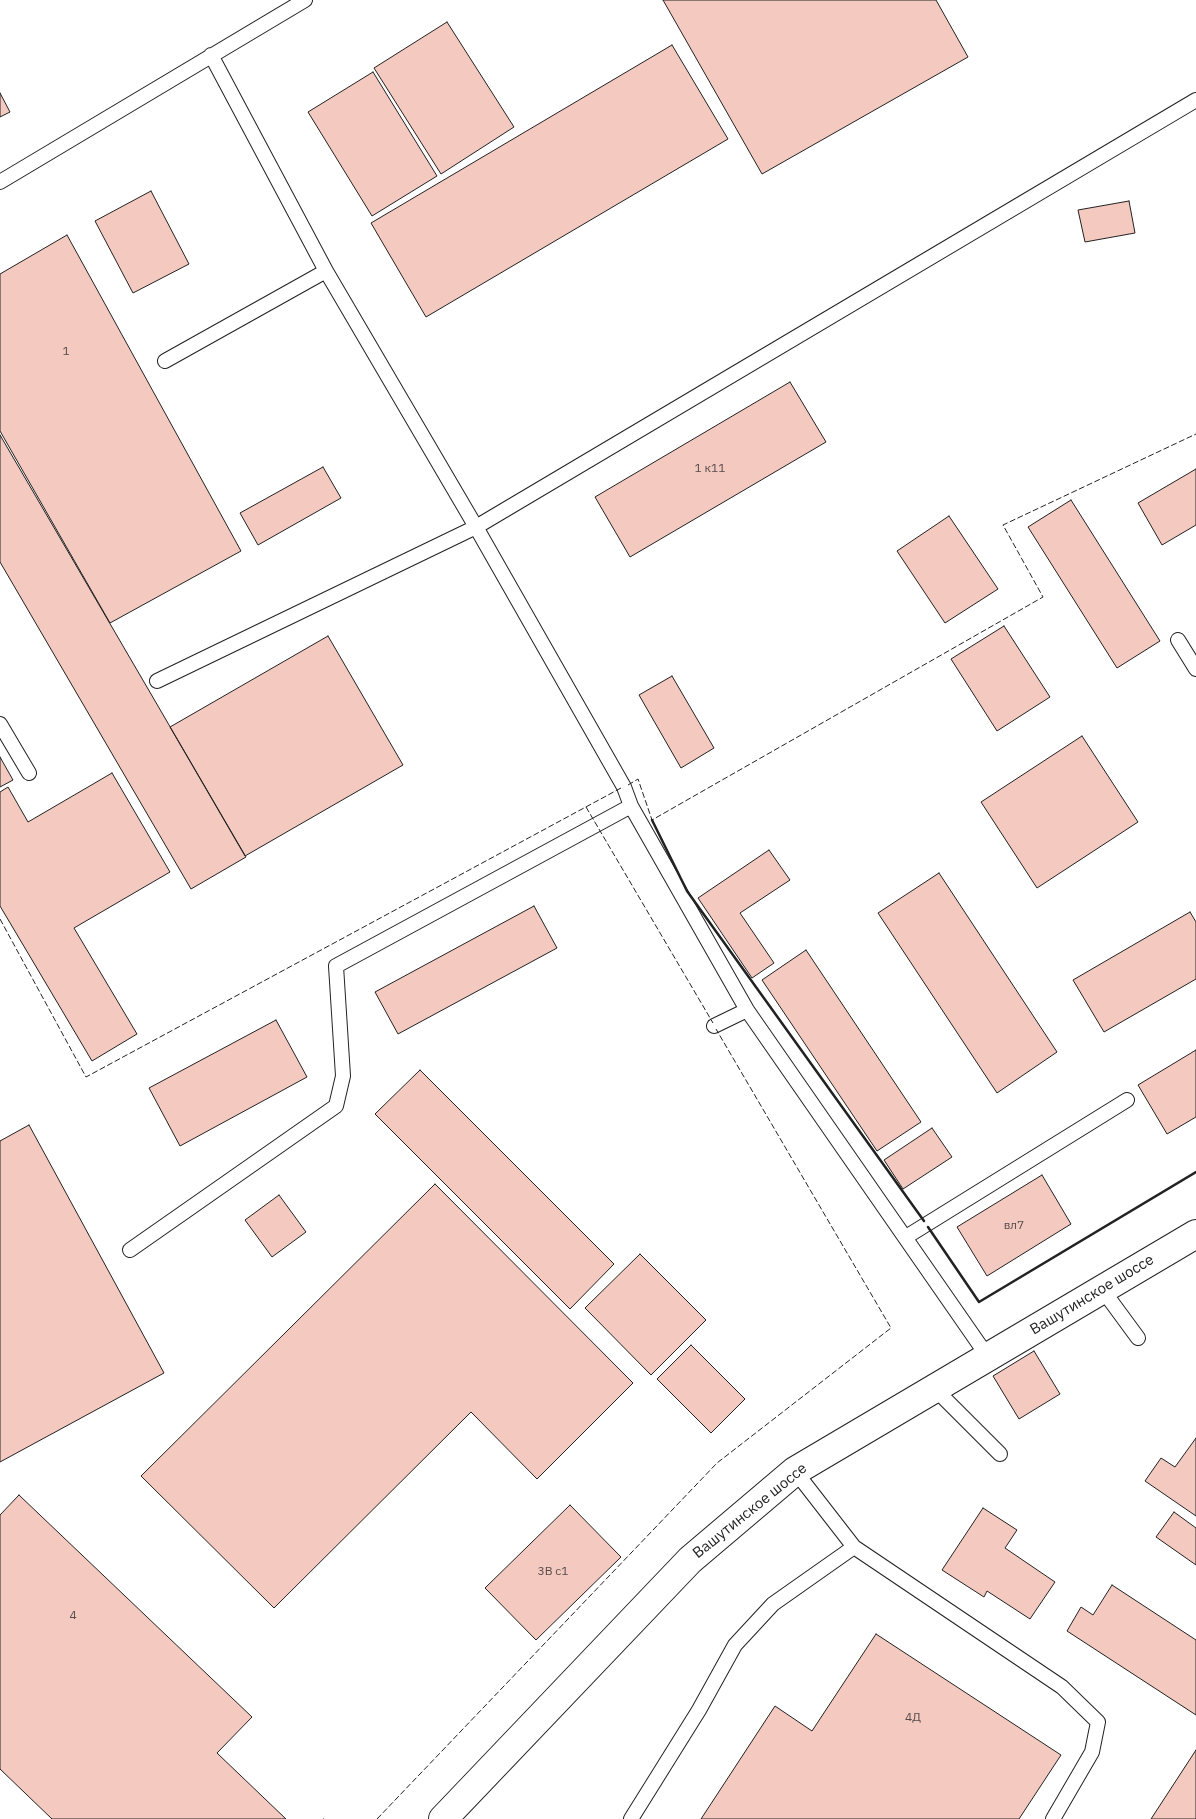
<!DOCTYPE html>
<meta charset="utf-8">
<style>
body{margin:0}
canvas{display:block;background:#fff}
</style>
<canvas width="1196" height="1819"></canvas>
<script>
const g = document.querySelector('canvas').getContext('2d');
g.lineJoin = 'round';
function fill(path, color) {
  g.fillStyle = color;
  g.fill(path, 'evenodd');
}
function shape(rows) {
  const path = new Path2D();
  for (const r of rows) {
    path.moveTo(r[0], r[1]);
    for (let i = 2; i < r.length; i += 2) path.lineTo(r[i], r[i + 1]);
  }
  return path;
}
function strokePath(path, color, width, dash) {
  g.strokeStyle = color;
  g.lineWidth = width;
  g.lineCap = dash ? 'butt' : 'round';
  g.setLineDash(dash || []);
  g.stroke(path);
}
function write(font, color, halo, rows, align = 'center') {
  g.font = font + ' "IBM Plex Sans",sans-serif';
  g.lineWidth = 4;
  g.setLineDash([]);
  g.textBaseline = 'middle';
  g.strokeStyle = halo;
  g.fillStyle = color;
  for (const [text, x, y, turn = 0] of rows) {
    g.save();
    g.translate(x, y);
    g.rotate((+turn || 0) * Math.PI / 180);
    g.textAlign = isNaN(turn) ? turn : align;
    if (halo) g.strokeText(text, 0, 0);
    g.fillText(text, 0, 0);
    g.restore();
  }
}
const building = shape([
 [663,0,936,0,968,57,762,174,663,0],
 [447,22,514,127,441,174,374,68,447,22],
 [672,45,728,139,426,317,371,223,672,45],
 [373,72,437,176,372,216,308,112,373,72],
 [0,93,10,112,0,117,0,93],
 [151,191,189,264,133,293,95,221,151,191],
 [1129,201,1135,233,1085,242,1078,210,1129,201],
 [67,235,241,551,110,623,0,431,0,274,67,235],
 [790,382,826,442,630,557,595,497,790,382],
 [0,435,246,857,191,889,0,562,0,435],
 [323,467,341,498,258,545,240,513,323,467],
 [1196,469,1196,525,1162,545,1138,503,1196,469],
 [1071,500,1160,641,1117,668,1028,527,1071,500],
 [949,516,998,589,945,623,897,551,949,516],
 [1004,626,1050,697,997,731,951,659,1004,626],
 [328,636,403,765,245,856,170,727,328,636],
 [672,676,714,748,681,768,639,695,672,676],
 [1082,736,1138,822,1037,888,981,802,1082,736],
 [0,757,13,780,0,787,0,757],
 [112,773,170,872,74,928,137,1034,92,1061,0,906,0,792,8,787,28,822,112,773],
 [769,850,790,880,740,913,774,963,752,978,698,898,769,850],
 [939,873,1057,1052,997,1093,878,913,939,873],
 [534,906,557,948,398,1034,375,992,534,906],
 [1190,912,1196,922,1196,979,1104,1032,1073,980,1190,912],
 [806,950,921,1122,877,1151,762,980,806,950],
 [276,1020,307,1077,180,1146,149,1088,276,1020],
 [1196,1050,1196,1117,1167,1134,1138,1085,1196,1050],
 [420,1070,614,1264,570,1309,375,1114,420,1070],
 [29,1125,164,1373,0,1462,0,1141,29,1125],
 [932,1128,952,1157,903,1189,884,1160,932,1128],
 [1042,1175,1071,1224,987,1276,957,1227,1042,1175],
 [435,1184,633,1383,537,1479,471,1412,274,1608,141,1476,435,1184],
 [279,1195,306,1232,272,1257,245,1220,279,1195],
 [640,1254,706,1320,651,1375,585,1308,640,1254],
 [691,1345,745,1399,711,1433,657,1379,691,1345],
 [1034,1351,1060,1394,1019,1419,993,1376,1034,1351],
 [1196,1438,1196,1516,1145,1481,1161,1458,1175,1467,1196,1438],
 [19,1495,252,1717,217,1753,286,1819,52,1819,0,1769,0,1515,19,1495],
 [570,1505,621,1557,536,1640,485,1588,570,1505],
 [983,1508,1017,1530,1005,1548,1055,1582,1030,1619,987,1591,984,1597,942,1570,983,1508],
 [1174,1512,1196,1528,1196,1565,1156,1537,1174,1512],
 [1112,1585,1196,1640,1196,1715,1067,1631,1081,1607,1093,1615,1112,1585],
 [876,1634,1061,1755,1019,1819,701,1819,775,1706,812,1731,876,1634],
 [1196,1750,1196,1819,1151,1819,1196,1750]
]);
const lane = shape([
 [0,182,305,0],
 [165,361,326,271],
 [1178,640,1196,669],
 [157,681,476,527,326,271,211,55],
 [0,724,29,773],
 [714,1026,747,1010],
 [906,1237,1127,1100],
 [130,1250,336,1106,343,1076,336,966,631,806],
 [1102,1289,1138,1338],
 [988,1357,747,1010,631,806,624,787,476,527,1196,100],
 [936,1390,1000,1454],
 [795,1471,854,1547,1062,1687,1098,1722,1092,1752,1053,1819],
 [631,1819,699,1710,735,1645,773,1604,854,1547]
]);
const secondary = shape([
 [443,1819,690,1560,795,1471,1196,1234]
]);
const fence = shape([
 [628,785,638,779,652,820,1043,597,1003,525,1196,434],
 [586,807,713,1023],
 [0,919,86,1077,621,788],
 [323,1819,324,1819],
 [377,1819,717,1463,891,1328,716,1029]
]);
const wall = shape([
 [652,820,687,891,924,1221],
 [928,1227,979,1302,1196,1172]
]);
const numberNames = [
 ["1",66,352],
 ["1 к11",710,469],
 ["вл7",1014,1226],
 ["3В с1",553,1572],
 ["4",73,1616],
 ["4Д",913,1718]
];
const streetNames = [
 ["Вашутинское шоссе",1092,1295,-31],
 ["Вашутинское шоссе",750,1511,-39]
];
fill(building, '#f3c9c0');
strokePath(building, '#222', 1);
strokePath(lane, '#222', 16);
strokePath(secondary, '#222', 30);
strokePath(lane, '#fff', 14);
strokePath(secondary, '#fff', 28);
strokePath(fence, '#222', 1, [6, 2.5]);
strokePath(wall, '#222', 2.5);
write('12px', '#564c4a', null, numberNames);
write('15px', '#222', '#fff', streetNames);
</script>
